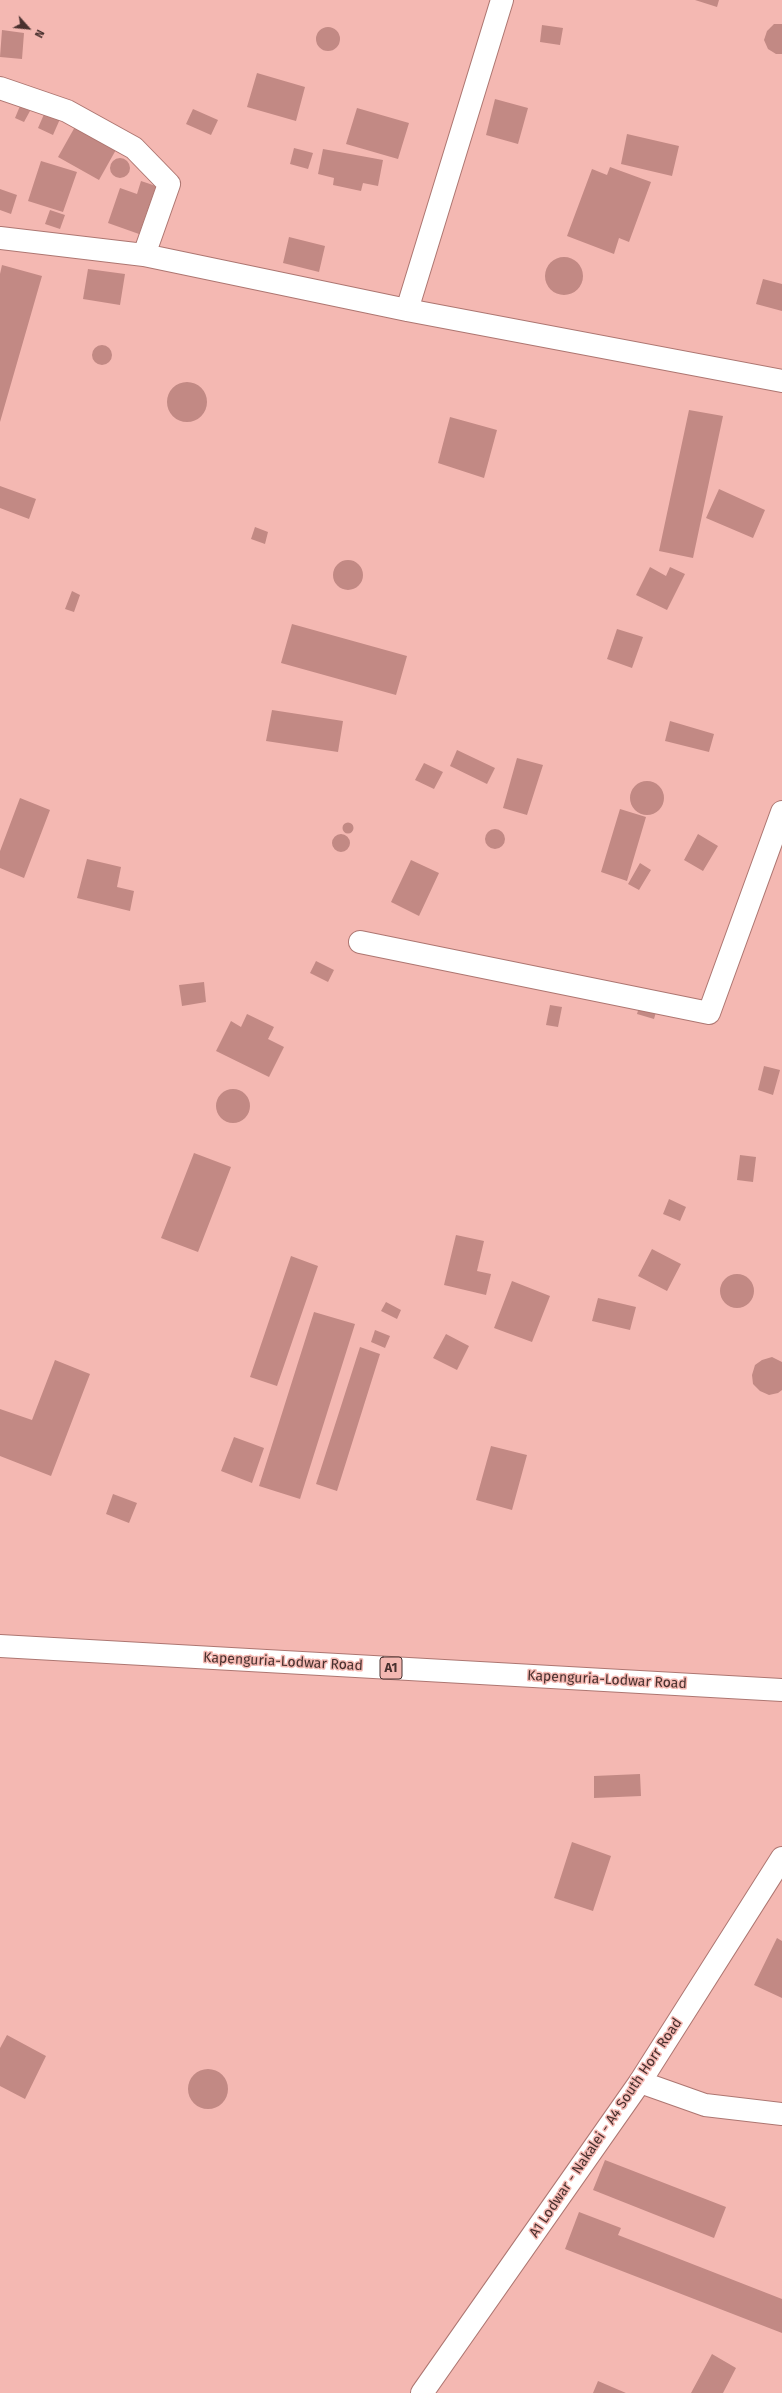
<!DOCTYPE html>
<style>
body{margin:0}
#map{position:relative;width:782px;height:2393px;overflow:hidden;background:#f4b8b2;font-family:"Fira Sans",sans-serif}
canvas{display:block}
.north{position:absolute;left:8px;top:8px;width:40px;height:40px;-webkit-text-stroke:3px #f4b8b2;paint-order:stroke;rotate:117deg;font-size:11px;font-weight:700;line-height:16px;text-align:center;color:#48302e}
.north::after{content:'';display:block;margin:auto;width:14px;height:18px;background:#48302e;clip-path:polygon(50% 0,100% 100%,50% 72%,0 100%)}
</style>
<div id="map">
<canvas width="782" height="2393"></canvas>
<div class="north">N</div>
</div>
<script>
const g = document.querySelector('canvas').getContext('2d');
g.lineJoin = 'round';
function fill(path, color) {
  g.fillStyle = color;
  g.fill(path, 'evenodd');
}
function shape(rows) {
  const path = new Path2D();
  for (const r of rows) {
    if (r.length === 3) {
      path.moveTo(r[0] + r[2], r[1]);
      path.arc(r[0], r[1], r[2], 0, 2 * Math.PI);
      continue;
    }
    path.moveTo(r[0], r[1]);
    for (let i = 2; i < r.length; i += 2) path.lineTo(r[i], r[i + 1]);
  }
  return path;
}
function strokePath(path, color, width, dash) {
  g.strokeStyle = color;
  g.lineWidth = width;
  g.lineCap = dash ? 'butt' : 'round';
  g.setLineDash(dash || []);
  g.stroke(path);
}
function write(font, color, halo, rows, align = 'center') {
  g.font = font + ' "Fira Sans",sans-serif';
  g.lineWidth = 3;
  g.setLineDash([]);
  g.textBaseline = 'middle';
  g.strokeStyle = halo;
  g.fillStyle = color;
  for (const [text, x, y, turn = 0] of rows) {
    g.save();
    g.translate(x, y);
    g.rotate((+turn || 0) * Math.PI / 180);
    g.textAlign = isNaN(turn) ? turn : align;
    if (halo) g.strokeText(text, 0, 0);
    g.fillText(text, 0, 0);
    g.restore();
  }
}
const building = shape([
 [695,0,719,0,717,7],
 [774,24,782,24,782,54,776,54,768,49,764,40,767,31],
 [542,25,563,28,560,45,540,42],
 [328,39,12],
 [2,30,24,33,22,59,0,57],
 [257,73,305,87,296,121,247,107],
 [495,99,528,108,518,144,486,135],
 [20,106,30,111,24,122,15,118],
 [357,108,409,123,398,159,346,144],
 [193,109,218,120,211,135,186,124],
 [45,112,60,119,53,135,38,128],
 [76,125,117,148,99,180,58,157],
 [627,134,679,146,672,176,621,164],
 [294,148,313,153,308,169,290,164],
 [323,149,383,160,378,186,363,183,361,191,333,185,334,178,318,174],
 [120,168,10],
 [41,161,77,172,63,212,28,201],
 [610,167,651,182,629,242,619,238,614,254,567,236,592,169,607,175],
 [141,181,156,186,139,234,108,223,120,188,137,194],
 [0,189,17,195,11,214,0,210],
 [50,210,65,215,60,229,45,224],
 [289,237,325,246,319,272,283,263],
 [564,276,19],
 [2,265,42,276,0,422,0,274],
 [88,269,125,274,120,305,83,299],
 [763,279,782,284,782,311,756,304],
 [102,355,10],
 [187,402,20],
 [689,410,723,416,693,558,659,551],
 [450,417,497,430,484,478,438,463],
 [0,486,36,499,29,519,0,508],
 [719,489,765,510,753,538,706,518],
 [255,527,268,532,265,544,251,539],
 [348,575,15],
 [650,567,666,576,670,567,685,574,667,610,636,595],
 [72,591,80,595,74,612,65,609],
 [292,624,407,656,396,695,281,663],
 [617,629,643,637,632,668,607,659],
 [272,710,343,721,338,752,266,741],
 [670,721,714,734,709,752,665,741],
 [457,750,495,768,487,784,450,766],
 [517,758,543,765,527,815,503,808],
 [424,763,443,772,434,789,415,780],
 [647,798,17],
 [20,798,50,810,24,878,0,868,0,851],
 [620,809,646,817,627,881,601,872],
 [348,828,5.5],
 [495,839,10],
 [698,834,718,846,703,871,684,860],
 [341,843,9],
 [87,859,121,867,117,887,134,891,130,911,77,898],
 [411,860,439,873,419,916,391,902],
 [640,863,651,870,639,890,628,884],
 [316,961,334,970,328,982,310,973],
 [204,982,206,1002,182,1006,179,985],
 [641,1000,658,1005,654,1019,637,1014],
 [550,1005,562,1007,558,1027,546,1025],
 [247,1014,274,1027,268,1039,284,1047,269,1077,216,1051,231,1021,241,1027],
 [764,1066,780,1070,773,1095,758,1090],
 [233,1106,17],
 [194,1153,231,1167,198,1252,161,1238],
 [740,1155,756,1157,753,1182,737,1180],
 [669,1199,686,1207,680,1221,663,1214],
 [456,1235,484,1241,477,1271,491,1274,486,1295,444,1285],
 [652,1249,681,1264,667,1291,638,1276],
 [291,1256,318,1266,277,1386,250,1377],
 [737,1291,17],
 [512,1281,550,1296,532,1342,494,1328],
 [598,1298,636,1307,630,1330,592,1321],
 [386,1302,401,1310,397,1319,381,1311],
 [314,1312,355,1324,300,1499,259,1486],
 [375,1330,390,1336,385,1348,371,1342],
 [446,1334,469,1346,457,1370,433,1358],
 [360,1347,380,1354,337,1491,316,1484],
 [772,1357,782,1362,782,1390,778,1393,769,1395,760,1391,753,1384,752,1375,755,1365,762,1360],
 [55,1360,90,1374,51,1476,0,1456,0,1409,32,1420],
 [234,1437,264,1448,252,1483,221,1471],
 [491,1446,527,1455,512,1510,476,1500],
 [113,1494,137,1503,129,1523,106,1514],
 [640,1774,641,1796,594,1798,594,1776],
 [572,1842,611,1856,593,1911,554,1898],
 [777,1938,782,1941,782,1998,754,1985],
 [7,2035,46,2056,25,2099,0,2086,0,2048],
 [208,2089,20],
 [605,2160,726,2207,714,2238,593,2190],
 [579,2212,621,2228,618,2235,782,2299,782,2333,565,2249],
 [712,2354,736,2368,723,2393,691,2393],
 [598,2381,626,2393,593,2393]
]);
const minor = shape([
 [0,88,67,111,134,148,169,184,144,255],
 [0,238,144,255,407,310,782,381],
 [407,310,502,0],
 [360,942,709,1013,782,812],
 [640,2082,705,2105,782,2114]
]);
const major = shape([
 [422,2393,640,2082,782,1858]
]);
const highway = shape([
 [0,1646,782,1690]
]);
const shields = [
 [391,1668,22]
];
const shieldNames = [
 ["A1",391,1668]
];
const streetNames = [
 ["Kapenguria-Lodwar Road",283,1662,3],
 ["Kapenguria-Lodwar Road",607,1680,3],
 ["A1 Lodwar - Nakalei - A4 South Horr Road",606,2128,-56]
];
fill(building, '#c28984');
strokePath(minor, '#ad7671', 24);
strokePath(major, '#ad7671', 24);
strokePath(highway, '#ad7671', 24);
strokePath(minor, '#fff', 22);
strokePath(major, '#fff', 22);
strokePath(highway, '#fff', 22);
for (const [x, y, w] of shields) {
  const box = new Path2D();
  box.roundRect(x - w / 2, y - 11, w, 22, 3);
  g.fillStyle = '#f4b8b2';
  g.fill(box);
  strokePath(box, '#48302e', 1);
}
write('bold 13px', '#48302e', null, shieldNames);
write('14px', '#48302e', '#f4b8b2', streetNames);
</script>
